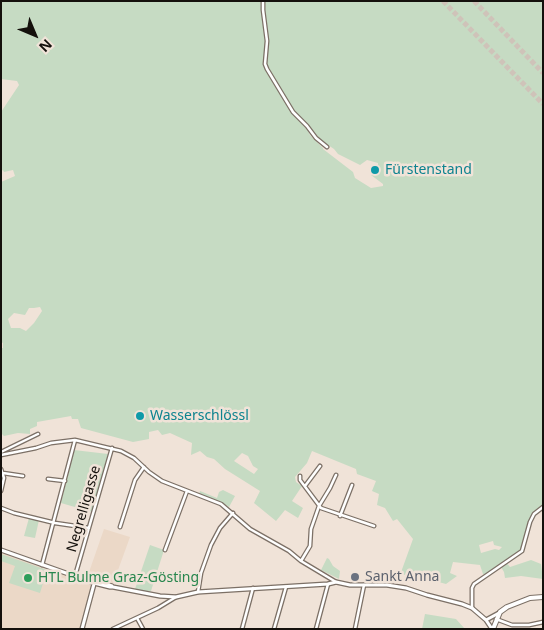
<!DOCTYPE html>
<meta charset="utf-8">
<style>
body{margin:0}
#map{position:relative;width:544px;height:630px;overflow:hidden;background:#f0e3d8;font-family:"Noto Sans",sans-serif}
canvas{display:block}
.frame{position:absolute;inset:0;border:2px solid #14100c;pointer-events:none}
.north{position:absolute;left:10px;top:10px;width:50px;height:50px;-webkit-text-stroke:4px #f0e3d8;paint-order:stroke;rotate:135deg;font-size:14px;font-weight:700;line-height:20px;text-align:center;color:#14100c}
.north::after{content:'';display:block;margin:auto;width:18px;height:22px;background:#14100c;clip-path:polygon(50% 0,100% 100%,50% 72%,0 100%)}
</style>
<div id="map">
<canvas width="544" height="630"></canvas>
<div class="frame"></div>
<div class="north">N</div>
</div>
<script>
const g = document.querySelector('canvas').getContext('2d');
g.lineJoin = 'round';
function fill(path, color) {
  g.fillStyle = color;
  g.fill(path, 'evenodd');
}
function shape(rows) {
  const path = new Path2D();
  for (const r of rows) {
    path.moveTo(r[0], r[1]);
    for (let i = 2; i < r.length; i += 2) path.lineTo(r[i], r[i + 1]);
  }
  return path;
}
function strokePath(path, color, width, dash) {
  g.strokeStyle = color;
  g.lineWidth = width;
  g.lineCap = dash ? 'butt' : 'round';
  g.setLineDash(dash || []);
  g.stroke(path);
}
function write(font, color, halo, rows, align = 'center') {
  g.font = font + ' "Noto Sans",sans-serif';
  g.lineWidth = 5;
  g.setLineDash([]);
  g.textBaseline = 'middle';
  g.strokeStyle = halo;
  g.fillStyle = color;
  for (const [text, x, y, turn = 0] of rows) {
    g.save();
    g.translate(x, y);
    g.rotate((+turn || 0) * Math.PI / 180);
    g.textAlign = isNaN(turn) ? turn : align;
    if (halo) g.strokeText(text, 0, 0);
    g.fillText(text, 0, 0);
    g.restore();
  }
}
const built = shape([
 [104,529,130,537,113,584,88,575],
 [1,550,51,568,50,571,53,572,53,570,89,583,92,587,80,629,1,629]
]);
const green = shape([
 [1,1,543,1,543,508,533,514,526,532,521,550,506,562,510,567,531,560,541,564,543,579,521,576,505,578,504,572,501,567,488,576,483,574,480,565,453,562,450,573,457,576,446,584,431,580,430,574,400,575,413,539,397,519,393,521,385,508,377,505,379,494,372,491,376,481,357,474,356,469,312,451,307,463,295,477,296,482,302,486,292,501,303,508,298,518,285,510,276,521,254,503,260,491,225,469,214,459,207,457,200,451,191,455,192,443,170,433,162,435,158,430,149,432,149,439,133,442,81,428,78,419,72,419,71,416,37,422,37,426,30,429,30,434,18,433,4,436,1,433,1,348,3,348,3,343,1,342,1,182,15,176,13,170,4,172,3,170,1,171,1,112,19,85,17,81,1,79],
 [308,125,319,139,334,149,338,154,360,165,367,160,378,163,378,172,371,175,383,184,383,186,371,188,355,178,353,172,323,149,323,148,310,135,307,128],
 [40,307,42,311,34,323,26,331,20,328,11,328,8,319,14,313,25,315,29,308,34,308],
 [242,453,248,456,253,466,258,469,254,474,234,461],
 [493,541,494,545,502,547,499,550,495,549,481,553,479,545],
 [74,450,108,454,92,512,61,503],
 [223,490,235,496,229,507,216,500,199,494,200,491,217,498,219,492],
 [29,518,39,520,35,538,24,536],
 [150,545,164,550,151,591,145,592,135,589],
 [1,554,47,570,40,593,9,583,15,566,1,561],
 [327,558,329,559,333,566,340,571,339,579,321,570],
 [425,614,456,619,465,629,422,629]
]);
const motorwayTunnel = shape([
 [443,1,543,104],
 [474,1,543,73]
]);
const minor = shape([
 [263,1,263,10,267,41,265,64,267,69,293,112,307,126,316,138,327,147],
 [1,452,38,434],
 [1,455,36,448,51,443,75,440,121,451,134,458,149,472,162,481,221,504,250,529,289,551,301,561,336,582],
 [1,469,4,478,1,491],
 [3,473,23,476],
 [300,476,300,480,321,508,374,526],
 [48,479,65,481],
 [305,486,320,466],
 [1,508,14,513,55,523,89,528],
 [340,516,352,485],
 [120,527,135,480,144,467],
 [165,550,187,491],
 [301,561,310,546,311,529,319,506,330,488,336,475],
 [42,565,75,440],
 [75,576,112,448],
 [198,592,201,573,211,545,220,528,233,513],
 [472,608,472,588,474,584,522,551,530,522,534,514,543,507],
 [137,618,143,629],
 [496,619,512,625,529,625,543,622],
 [113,629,158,608,176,597],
 [242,629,253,588],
 [274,629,286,587],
 [316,629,328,584],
 [355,629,364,585]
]);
const tertiary = shape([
 [1,550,94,583,97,581,112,586],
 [94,583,110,587,113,587,160,596,176,597,198,592,328,584,336,582,350,585,387,585,406,588,427,595,462,604,472,608,486,620,492,629],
 [486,620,499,613],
 [82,629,94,584]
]);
const secondary = shape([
 [493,629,500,612,507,607,530,598,543,597]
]);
const markers = [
 [375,170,5,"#0f9aa8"],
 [140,416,5,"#0f9aa8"],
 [355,577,5,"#6b7280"],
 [28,578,5,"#2e9e5b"]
];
const cultureNames = [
 ["Fürstenstand",385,170],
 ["Wasserschlössl",150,416]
];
const streetNames = [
 ["Negrelligasse",84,509,-74]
];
const worshipNames = [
 ["Sankt Anna",365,577]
];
const leisureNames = [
 ["HTL Bulme Graz-Gösting",38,578]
];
fill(built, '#ebd8c7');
fill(green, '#c6dbc3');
strokePath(motorwayTunnel, '#cfc3b9', 5, [5, 2.5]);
strokePath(minor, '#7c7066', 5);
strokePath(tertiary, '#7c7066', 5.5);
strokePath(secondary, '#7c7066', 6);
strokePath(minor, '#fff', 2.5);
strokePath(tertiary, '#fff', 3);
strokePath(secondary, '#fff', 4);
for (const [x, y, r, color] of markers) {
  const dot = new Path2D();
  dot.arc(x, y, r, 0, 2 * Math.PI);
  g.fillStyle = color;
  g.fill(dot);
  strokePath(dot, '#f0e3d8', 2);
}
write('14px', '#0d838f', '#f0e3d8', cultureNames, 'left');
write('14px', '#14100c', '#f0e3d8', streetNames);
write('14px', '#5b616d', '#f0e3d8', worshipNames, 'left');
write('14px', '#27864d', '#f0e3d8', leisureNames, 'left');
</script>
